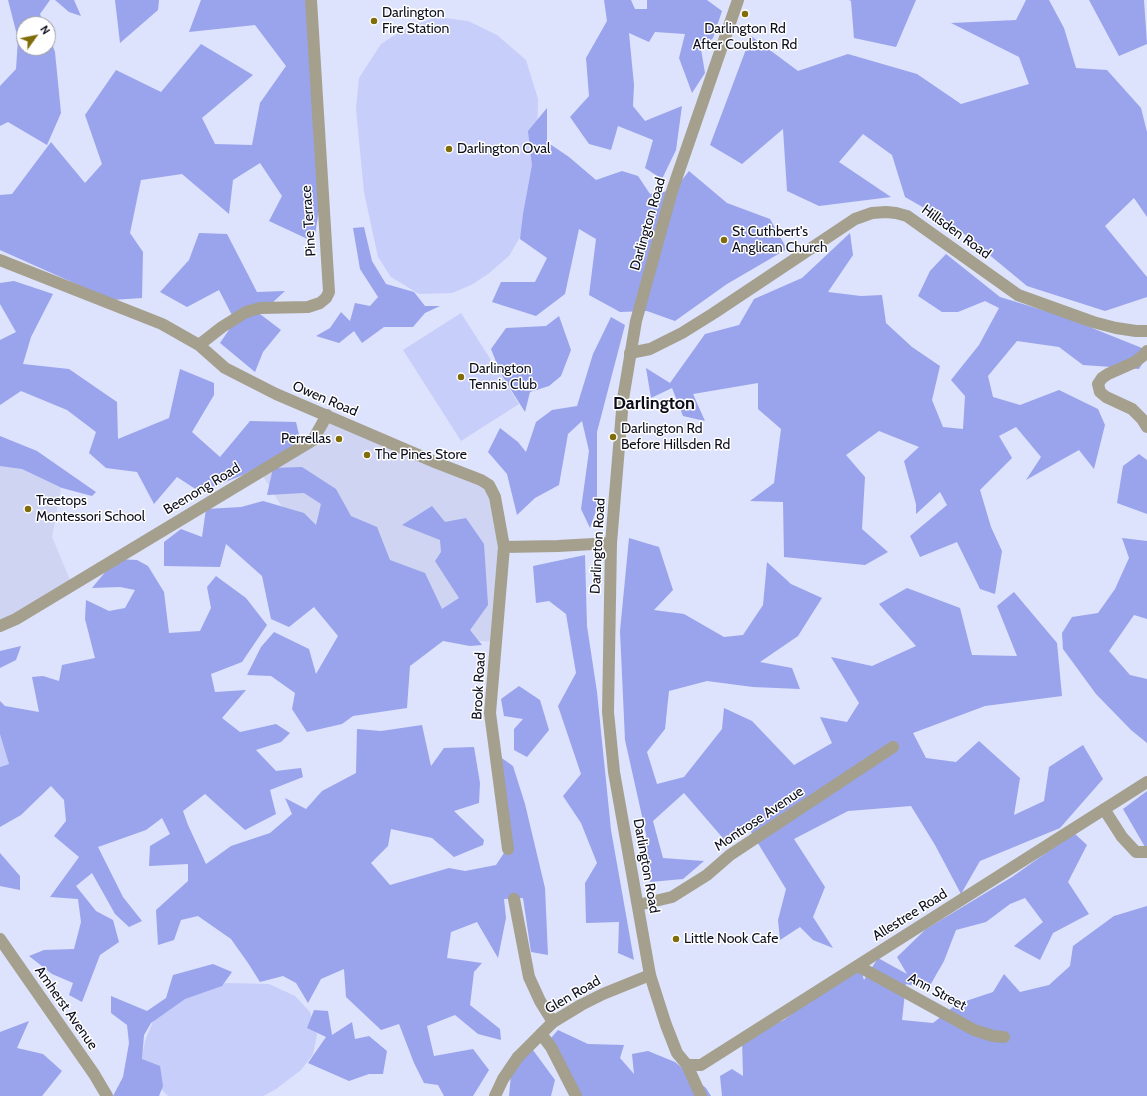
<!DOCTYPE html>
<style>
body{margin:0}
#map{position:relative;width:1147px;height:1096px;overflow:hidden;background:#dde2fd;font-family:Cabin,sans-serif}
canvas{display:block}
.north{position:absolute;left:16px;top:16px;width:40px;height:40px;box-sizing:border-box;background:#fff;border:1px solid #9e9fa4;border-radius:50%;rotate:57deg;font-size:11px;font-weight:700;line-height:16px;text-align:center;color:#0c0e1c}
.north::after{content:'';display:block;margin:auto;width:14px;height:18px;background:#806d0a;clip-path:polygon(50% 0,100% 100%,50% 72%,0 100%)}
</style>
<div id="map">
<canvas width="1147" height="1096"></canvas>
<div class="north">N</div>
</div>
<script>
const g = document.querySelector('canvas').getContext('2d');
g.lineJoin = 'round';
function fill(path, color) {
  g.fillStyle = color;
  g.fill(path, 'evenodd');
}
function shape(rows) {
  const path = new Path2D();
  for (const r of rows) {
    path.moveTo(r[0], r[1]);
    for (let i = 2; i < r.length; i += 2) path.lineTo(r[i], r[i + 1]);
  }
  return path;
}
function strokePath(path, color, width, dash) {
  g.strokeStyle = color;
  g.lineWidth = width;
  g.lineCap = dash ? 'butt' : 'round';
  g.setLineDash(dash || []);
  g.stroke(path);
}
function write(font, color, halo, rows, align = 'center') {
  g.font = font + ' Cabin,sans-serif';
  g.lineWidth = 3;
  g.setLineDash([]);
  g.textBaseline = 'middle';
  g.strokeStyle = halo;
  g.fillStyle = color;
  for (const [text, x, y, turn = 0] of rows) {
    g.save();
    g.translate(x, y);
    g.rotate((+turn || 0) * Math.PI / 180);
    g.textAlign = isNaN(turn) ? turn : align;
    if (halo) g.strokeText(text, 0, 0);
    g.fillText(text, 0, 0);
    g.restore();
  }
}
const built = shape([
 [327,419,492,487,502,540,495,642,358,631,263,476,314,445],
 [0,452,62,482,52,537,70,580,16,614,0,620]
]);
const green = shape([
 [436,17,468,21,497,35,526,60,538,99,536,190,527,225,509,256,488,274,471,285,452,293,419,294,391,277,378,257,364,192,356,109,359,78,381,44,404,29],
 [461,313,519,404,461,441,403,350],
 [1,733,9,764,0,767,0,734],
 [226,983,269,984,295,996,310,1012,317,1035,313,1054,301,1070,276,1089,263,1096,168,1096,151,1079,142,1057,145,1041,154,1019,179,1001]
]);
const forest = shape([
 [8,0,50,0,40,14,44,24,24,24,24,48,48,48,48,33,55,52,61,113,47,145,8,122,0,126,0,86,16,69,18,39],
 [55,0,74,0,81,16,69,12],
 [115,0,159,0,158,10,120,43],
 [201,0,315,0,324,177,314,242,269,221,282,196,260,163,233,180,229,214,182,174,141,180,130,233,143,252,142,298,112,300,0,250,0,195,12,194,51,142,85,183,102,164,85,115,116,70,161,92,201,44,253,75,202,118,215,144,252,145,260,103,286,66,255,25,189,32],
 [604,0,631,0,635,9,647,9,647,0,707,0,722,11,713,38,701,49,705,73,692,93,679,58,685,34,655,32,649,42,629,33,634,85,633,106,645,121,682,106,676,150,662,179,645,168,653,140,618,126,611,150,589,144,570,117,589,96,586,58,607,21],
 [849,0,916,0,896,47,854,38,851,1],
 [1026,0,1049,0,1064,28,1076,68,1107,70,1141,108,1147,132,1147,217,1134,198,1105,226,1147,277,1147,297,1105,311,1027,286,952,224,905,197,892,155,863,134,839,162,891,197,819,206,787,191,783,129,742,164,710,145,751,36,798,71,848,54,917,74,961,104,1029,84,1019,57,951,23,1016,20],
 [1089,0,1144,0,1147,44,1119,56],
 [547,108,547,142,569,157,596,180,622,171,638,176,650,194,674,190,689,171,727,203,770,219,787,249,727,284,675,321,647,311,620,312,589,295,596,239,579,229,565,294,536,316,492,302,501,282,535,282,547,258,520,239,523,214,532,165,528,131],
 [364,227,372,261,386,284,414,292,425,306,440,306,425,313,413,327,384,327,362,343,354,331,339,343,316,336,330,328,341,312,350,321,355,303,370,306,378,297,360,269,353,228],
 [199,233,227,234,257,292,285,291,260,314,281,330,263,352,255,372,220,343,235,321,219,290,187,307,160,292,189,260],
 [850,233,853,255,828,292,861,296,882,295,886,323,912,347,940,366,932,400,943,427,963,429,965,396,951,380,979,345,999,308,985,301,958,312,942,312,918,296,930,271,946,254,1000,297,1062,316,1147,350,1147,356,1139,369,1083,365,1059,347,1017,341,988,376,993,397,1020,405,1059,390,1098,409,1105,425,1094,469,1079,450,1026,480,1041,457,1016,427,999,436,1012,458,980,490,991,527,1002,551,995,594,980,589,957,542,920,557,910,536,947,505,940,492,916,514,916,504,904,461,919,447,879,431,846,455,865,477,862,529,888,552,865,565,784,557,783,502,750,501,774,483,781,429,758,409,758,383,693,394,705,421,683,416,672,388,651,398,646,368,670,383,705,334,739,325,754,299,802,278],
 [14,281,53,294,31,337,23,364,69,369,117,402,118,439,169,418,180,369,214,383,214,395,192,432,220,457,250,421,296,422,301,443,243,475,200,492,177,477,154,504,137,472,106,468,89,453,96,432,67,410,21,391,0,405,0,340,16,332,0,304,0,283],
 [559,316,571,350,561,376,549,386,530,392,525,412,501,374,491,349,506,328,546,326],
 [611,317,625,325,597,432,597,508,590,528,581,509,589,451,582,421,568,434,559,485,535,498,517,515,507,474,488,452,500,428,518,442,526,452,536,422,552,410,577,406,593,354],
 [0,436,37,451,96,492,92,496,62,488,22,469,0,466],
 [1139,454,1147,460,1147,514,1117,503,1123,466],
 [302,467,336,489,351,516,377,527,390,560,425,573,442,609,459,598,435,561,441,552,440,540,402,525,432,506,445,522,466,518,484,544,488,605,470,630,482,645,470,646,443,641,410,666,407,708,353,716,342,724,307,732,292,709,295,693,271,676,247,675,261,647,274,632,309,649,316,674,338,636,314,607,289,627,271,619,262,576,226,544,220,567,164,566,164,542,181,529,202,537,206,509,241,507,263,501,304,513,316,525,321,504,304,493,267,495,273,468],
 [629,538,659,547,673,590,654,610,684,614,724,637,743,635,763,605,767,562,791,584,822,598,798,636,760,662,792,668,800,689,753,687,707,681,669,691,665,729,647,752,657,784,684,777,722,729,724,708,752,721,794,765,832,743,820,717,847,722,859,703,831,657,872,666,916,646,879,604,907,588,960,608,972,655,1017,656,997,606,1014,592,1057,643,1062,696,985,706,913,733,926,758,956,762,979,741,1020,778,1014,815,1044,801,1049,767,1083,745,1103,779,1060,828,980,861,961,894,935,845,911,806,848,811,794,839,825,887,813,917,833,948,813,940,800,927,780,940,778,920,786,889,748,827,728,844,684,793,653,821,663,858,704,861,683,879,650,882,646,834,625,740,620,631],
 [1122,538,1147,541,1147,619,1134,615,1109,651,1130,675,1147,679,1147,743,1131,730,1096,694,1063,649,1062,633,1072,617,1098,613,1115,589,1129,558],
 [585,555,587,626,597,692,611,830,634,960,618,953,619,922,586,923,585,883,597,863,581,823,563,796,581,774,558,706,576,673,566,614,549,601,536,603,533,566],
 [116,559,137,560,148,566,164,592,169,633,200,631,211,608,207,587,216,576,246,598,267,625,242,662,211,674,215,692,246,690,222,718,240,732,276,724,290,733,281,742,256,750,276,771,301,768,303,777,270,790,276,814,245,830,205,794,183,811,188,825,206,864,231,846,270,833,292,814,285,798,306,809,322,791,356,773,357,729,381,731,422,725,431,766,444,748,474,747,480,783,479,803,454,811,484,840,483,845,454,857,432,838,391,829,388,846,371,863,390,885,449,868,465,871,496,865,508,847,496,754,513,766,525,804,545,888,548,955,531,952,523,898,504,899,506,918,498,958,477,922,451,932,447,958,482,963,474,972,470,1005,500,1029,501,1040,478,1034,455,1015,427,1026,434,1056,473,1049,489,1070,473,1096,444,1096,438,1085,424,1083,414,1063,399,1024,381,1030,346,997,344,969,321,979,308,1003,296,983,283,976,260,982,248,963,231,939,198,916,181,920,174,940,158,945,156,910,188,881,188,864,149,866,150,846,170,834,162,818,146,830,98,847,123,897,142,921,129,927,115,914,92,873,76,886,96,911,113,920,119,942,100,955,82,1002,69,995,73,983,52,974,29,956,44,950,74,949,81,922,78,899,50,897,79,857,54,836,66,821,64,800,51,786,21,815,0,827,0,767,9,764,0,734,0,701,5,706,39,712,32,677,43,676,59,681,62,665,95,658,85,619,86,600,109,611,125,608,135,590,120,587,92,588],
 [21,646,16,660,0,668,0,651],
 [519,686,540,700,549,730,527,757,514,750,514,729,523,719,504,716,501,699],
 [1147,791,1147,854,1145,847,1123,809],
 [1074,833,1087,845,1068,882,1089,914,1053,933,1040,960,1014,946,1043,922,1025,898,1010,904,986,922,956,930,944,961,928,989,906,984,902,1020,933,1023,957,1004,993,992,1004,974,1020,992,1049,985,1070,966,1073,946,1114,916,1147,906,1147,1096,722,1096,720,1076,732,1069,743,1076,742,1039,784,1020,820,992,860,967,864,980,878,958,907,974,897,957,926,929,1012,877],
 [0,853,20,876,20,890,0,886],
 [213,964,232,972,222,986,185,999,151,1023,144,1035,142,1059,160,1066,163,1086,159,1096,113,1096,123,1077,129,1043,127,1025,111,1013,111,996,147,1011,166,998,173,975],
 [314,1010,328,1011,332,1035,352,1022,355,1039,369,1036,387,1051,383,1074,369,1074,349,1081,308,1063,326,1037,307,1028],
 [29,1021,17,1048,43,1054,62,1071,42,1096,0,1096,0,1032],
 [558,1030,588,1044,624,1045,620,1058,634,1074,632,1054,648,1051,675,1062,706,1088,711,1096,579,1096,551,1038],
 [530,1046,555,1080,551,1096,509,1096,513,1053]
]);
const minor = shape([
 [0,260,162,324,199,345,225,368,276,394,437,463,481,480,489,485,495,497,504,547,490,713,508,849],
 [199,345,222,327,246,312,260,308,308,307,320,303,326,298,329,292,311,0],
 [1147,351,1144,355,1135,362,1108,374,1102,378,1098,384,1100,392,1106,397,1132,409,1142,419,1147,427],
 [630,353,650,349,682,333,714,313,855,219,872,213,886,212,896,213,907,216,1018,295,1093,322,1116,328,1136,331,1147,331],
 [504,547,558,546,611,543],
 [1104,809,1122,837,1136,852,1147,852],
 [514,899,529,977,540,1001,553,1022],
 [638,905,672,897,707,875,730,855,893,747],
 [0,939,94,1074,107,1096],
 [858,966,974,1030,993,1036,1004,1037],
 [650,975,666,1025,677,1053,687,1065,701,1096],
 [541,1034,551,1047,576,1096],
 [687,1065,701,1065,1147,782]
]);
const tertiary = shape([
 [0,626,16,619,313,440,327,415],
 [495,1096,503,1079,518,1057,553,1022,581,1005,603,994,650,975,614,772,608,712,611,543,623,399,636,321,672,191,738,0]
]);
const markers = [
 [745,14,4,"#806d0a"],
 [374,21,4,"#806d0a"],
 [449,149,4,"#806d0a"],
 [724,240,4,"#806d0a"],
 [461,377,4,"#806d0a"],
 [613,437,4,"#806d0a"],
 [339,439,4,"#806d0a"],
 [367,455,4,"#806d0a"],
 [28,509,4,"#806d0a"],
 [676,939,4,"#806d0a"]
];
const poiNames = [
 ["Darlington",382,13],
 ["Fire Station",382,29],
 ["Darlington Rd",745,29,"center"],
 ["After Coulston Rd",745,45,"center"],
 ["Darlington Oval",457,149],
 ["St Cuthbert's",732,232],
 ["Anglican Church",732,248],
 ["Darlington",469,369],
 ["Tennis Club",469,385],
 ["Darlington Rd",621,429],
 ["Before Hillsden Rd",621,445],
 ["Perrellas",331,439,"right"],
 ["The Pines Store",375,455],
 ["Treetops",36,501],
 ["Montessori School",36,517],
 ["Little Nook Cafe",684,939]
];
const streetNames = [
 ["Pine Terrace",309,221,-94],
 ["Darlington Road",648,224,-74],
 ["Hillsden Road",956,232,36],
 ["Owen Road",325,399,23],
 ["Beenong Road",202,489,-31],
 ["Darlington Road",598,546,-87],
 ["Brook Road",479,686,-87],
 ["Montrose Avenue",759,819,-34],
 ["Darlington Road",646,866,80],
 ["Allestree Road",910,915,-32],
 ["Ann Street",937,992,28],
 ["Glen Road",573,995,-30],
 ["Amherst Avenue",66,1008,55]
];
const districtNames = [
 ["Darlington",654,404]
];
fill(built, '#ced4f2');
fill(green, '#c7cef9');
fill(forest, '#99a4ec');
strokePath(minor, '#a4a08d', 12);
strokePath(tertiary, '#a4a08d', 12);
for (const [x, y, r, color] of markers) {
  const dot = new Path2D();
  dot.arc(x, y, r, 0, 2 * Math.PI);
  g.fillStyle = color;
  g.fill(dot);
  strokePath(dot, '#fff', 1.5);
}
write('14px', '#0c0e1c', '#fff', poiNames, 'left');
write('14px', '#0c0e1c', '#fff', streetNames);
write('bold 18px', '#0c0e1c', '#fff', districtNames);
</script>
